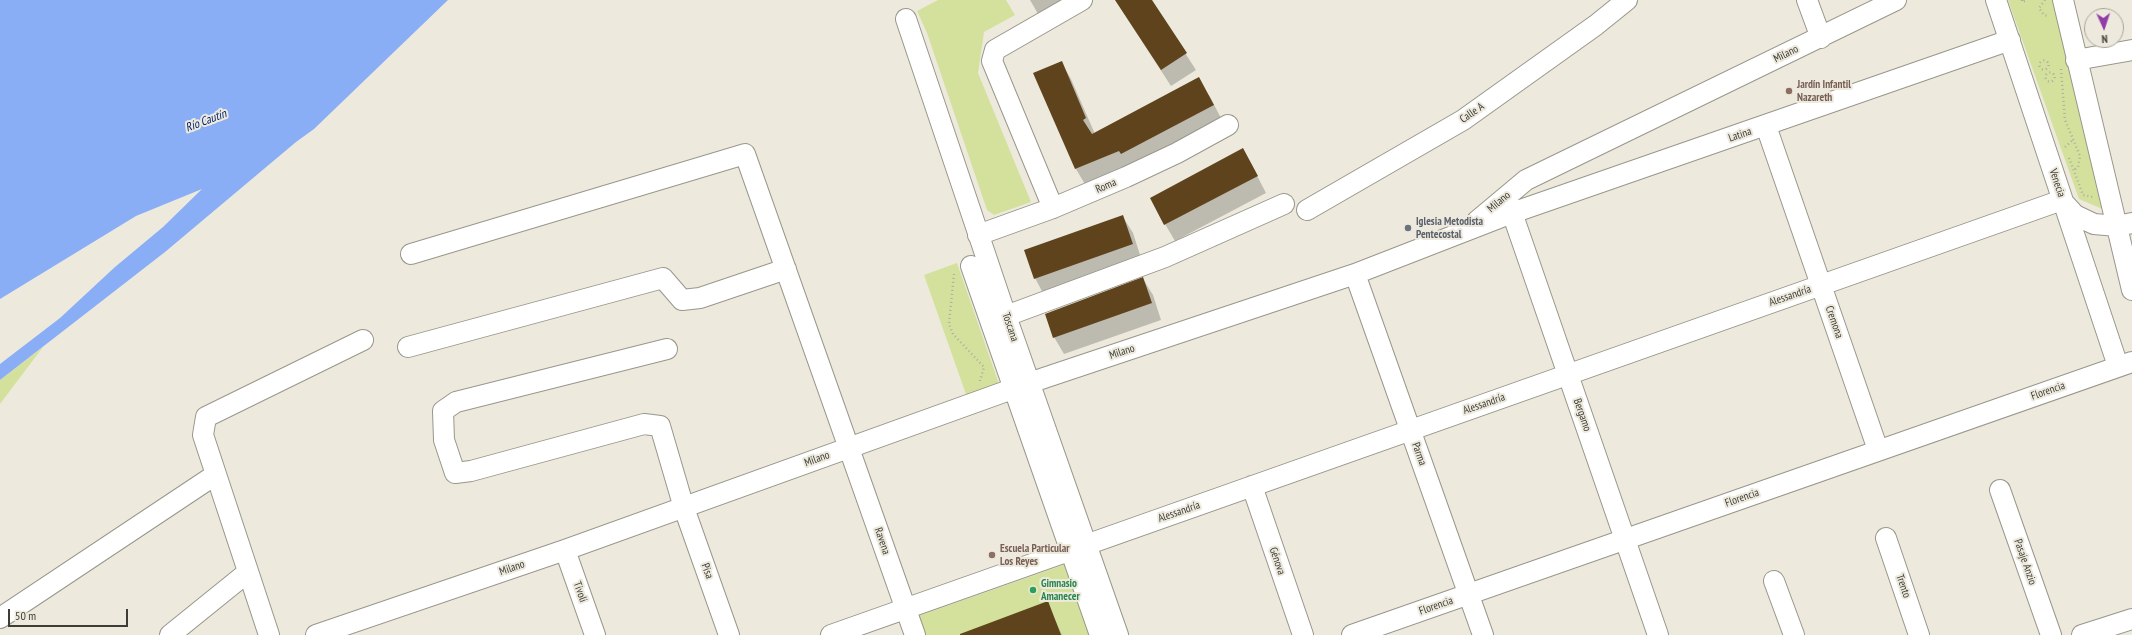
<!DOCTYPE html>
<meta charset="utf-8">
<style>
body{margin:0}
#map{position:relative;width:2132px;height:635px;overflow:hidden;background:#edeadd;font-family:"PT Sans Narrow",sans-serif}
canvas{display:block}
.north{position:absolute;left:2084px;top:8px;width:40px;height:40px;box-sizing:border-box;background:#edeadd;border:1px solid #a7a49b;border-radius:50%;rotate:177deg;font-size:11px;font-weight:700;line-height:16px;text-align:center;color:#3d3c37}
.north::after{content:'';display:block;margin:auto;width:14px;height:18px;background:#923ca9;clip-path:polygon(50% 0,100% 100%,50% 72%,0 100%)}
.scale{position:absolute;left:8px;top:609px;width:120px;height:18px;box-sizing:border-box;border:2px solid #3d3c37;border-top:0;padding-left:5px;font-size:12px;line-height:14px;white-space:nowrap;color:#3d3c37;-webkit-text-stroke:3px #edeadd;paint-order:stroke}
</style>
<div id="map">
<canvas width="2132" height="635"></canvas>
<div class="north">N</div>
<div class="scale">50 m</div>
</div>
<script>
const g = document.querySelector('canvas').getContext('2d');
g.lineJoin = 'round';
function fill(path, color) {
  g.fillStyle = color;
  g.fill(path, 'evenodd');
}
function shape(rows) {
  const path = new Path2D();
  for (const r of rows) {
    if (r.length === 3) {
      path.moveTo(r[0] + r[2], r[1]);
      path.arc(r[0], r[1], r[2], 0, 2 * Math.PI);
      continue;
    }
    path.moveTo(r[0], r[1]);
    for (let i = 2; i < r.length; i += 2) path.lineTo(r[i], r[i + 1]);
  }
  return path;
}
function strokePath(path, color, width, dash) {
  g.strokeStyle = color;
  g.lineWidth = width;
  g.lineCap = dash ? 'butt' : 'round';
  g.setLineDash(dash || []);
  g.stroke(path);
}
function write(font, color, halo, rows, align = 'center') {
  g.font = font + ' "PT Sans Narrow",sans-serif';
  g.lineWidth = 4;
  g.setLineDash([]);
  g.textBaseline = 'middle';
  g.strokeStyle = halo;
  g.fillStyle = color;
  for (const [text, x, y, turn = 0] of rows) {
    g.save();
    g.translate(x, y);
    g.rotate((+turn || 0) * Math.PI / 180);
    g.textAlign = isNaN(turn) ? turn : align;
    if (halo) g.strokeText(text, 0, 0);
    g.fillText(text, 0, 0);
    g.restore();
  }
}
const green = shape([
 [938,0,1006,0,1015,15,984,32,978,73,1031,202,994,215,987,210,927,33,917,11],
 [2008,0,2067,0,2107,211,2079,199],
 [957,263,999,384,968,400,924,275],
 [43,347,0,404,0,380],
 [1066,564,1091,635,924,635,918,616]
]);
const water = shape([
 [0,0,448,0,314,129,296,142,165,252,0,380,0,364,60,318,115,267,163,227,202,189,136,216,0,299]
]);
const shadow = shape([
 [1030,0,1073,0,1041,19],
 [1115,0,1151,0,1196,70,1171,86],
 [1061,62,1071,79,1095,134,1209,95,1223,122,1086,186,1076,169,1035,74],
 [1252,166,1266,193,1175,241,1165,224],
 [1123,217,1133,233,1142,261,1044,295,1035,278],
 [1143,279,1153,295,1161,320,1064,354,1054,337],
 [1047,602,1062,635,979,635]
]);
const building = shape([
 [1115,0,1152,0,1187,53,1161,70],
 [1062,61,1086,118,1083,120,1092,134,1199,77,1214,105,1121,154,1119,151,1075,169,1033,73],
 [1243,148,1258,176,1164,225,1150,198],
 [1123,215,1133,244,1034,279,1024,250],
 [1143,277,1152,303,1053,338,1045,314],
 [1048,601,1061,635,960,635,960,634]
]);
const path = shape([
 [2022,0,2022,2,2027,0],
 [2045,0,2039,8,2044,15,2048,16],
 [2044,65,4.5],
 [2061,69,2065,120,2080,156,2078,167,2074,170],
 [2050,77,4.5],
 [2065,147,2074,139],
 [2069,158,2083,195,2093,197],
 [954,274,949,324,953,334,984,367,980,381]
]);
const minor = shape([
 [1807,0,1821,38],
 [1996,0,2118,366],
 [2063,0,2132,290],
 [906,19,1006,316,1118,635],
 [2076,60,2132,50],
 [1766,126,1878,450],
 [1508,201,1658,635],
 [2064,203,2075,215,2094,224,2117,226,2132,223],
 [1053,208,992,61,995,50,1082,0],
 [1307,210,1463,120,1596,25,1627,0],
 [1477,221,1526,180,1896,0],
 [978,235,1053,208,1126,177,1177,153,1228,125],
 [411,254,745,154,915,635],
 [971,266,1100,635],
 [1355,274,1483,635],
 [1006,316,1165,257,1284,204],
 [408,347,663,278,682,300,700,298,786,269],
 [667,349,456,402,443,411,444,440,455,473,471,471,644,424,660,426,684,508,729,635],
 [1252,486,1303,635],
 [2000,490,2051,635],
 [1886,538,1919,635],
 [565,550,595,635],
 [1774,581,1794,635],
 [0,618,215,475],
 [170,635,248,572],
 [269,635,203,435,206,417,363,340],
 [316,635,565,550,1029,383,1355,274,1512,213,2010,40],
 [831,635,2062,200],
 [1352,635,2132,362],
 [2082,635,2132,619]
]);
const markers = [
 [1789,91,4,"#8d6e63"],
 [1408,228,4,"#6b7280"],
 [992,555,4,"#8d6e63"],
 [1033,590,4,"#2e9e5b"]
];
const streetNames = [
 ["Milano",1786,54,-26],
 ["Calle A",1472,113,-35],
 ["Latina",1740,135,-19],
 ["Venecia",2057,183,72],
 ["Roma",1106,186,-23],
 ["Milano",1499,202,-40],
 ["Alessandría",1790,296,-19],
 ["Cremona",1834,322,71],
 ["Toscana",1010,327,71],
 ["Milano",1122,352,-18],
 ["Florencia",2048,391,-19],
 ["Alessandría",1484,404,-19],
 ["Bergamo",1582,415,71],
 ["Parma",1419,454,70],
 ["Milano",817,459,-20],
 ["Florencia",1742,498,-19],
 ["Alessandría",1179,512,-19],
 ["Ravena",882,541,71],
 ["Génova",1277,561,71],
 ["Pasaje Anzio",2025,562,71],
 ["Milano",512,568,-19],
 ["Pisa",707,571,70],
 ["Trento",1903,586,71],
 ["Tivoli",580,592,70],
 ["Florencia",1436,606,-19]
];
const educationNames = [
 ["Jardín Infantil",1797,85],
 ["Nazareth",1797,98],
 ["Escuela Particular",1000,549],
 ["Los Reyes",1000,562]
];
const worshipNames = [
 ["Iglesia Metodista",1416,222],
 ["Pentecostal",1416,235]
];
const leisureNames = [
 ["Gimnasio",1041,584],
 ["Amanecer",1041,597]
];
const waterNames = [
 ["Río Cautín",206,121,-21]
];
fill(green, '#d4e19c');
fill(water, '#8aaef5');
fill(shadow, '#0003');
fill(building, '#5e431c');
strokePath(minor, '#99968b', 22);
strokePath(path, '#afada3', 2.5, [1, 3]);
strokePath(minor, '#fff', 20);
for (const [x, y, r, color] of markers) {
  const dot = new Path2D();
  dot.arc(x, y, r, 0, 2 * Math.PI);
  g.fillStyle = color;
  g.fill(dot);
  strokePath(dot, '#edeadd', 1.5);
}
write('11px', '#3d3c37', '#edeadd', streetNames);
write('bold 11px', '#785e54', '#edeadd', educationNames, 'left');
write('bold 11px', '#5b616d', '#edeadd', worshipNames, 'left');
write('bold 11px', '#27864d', '#edeadd', leisureNames, 'left');
write('italic 12px', '#042271', '#edeadd', waterNames);
</script>
